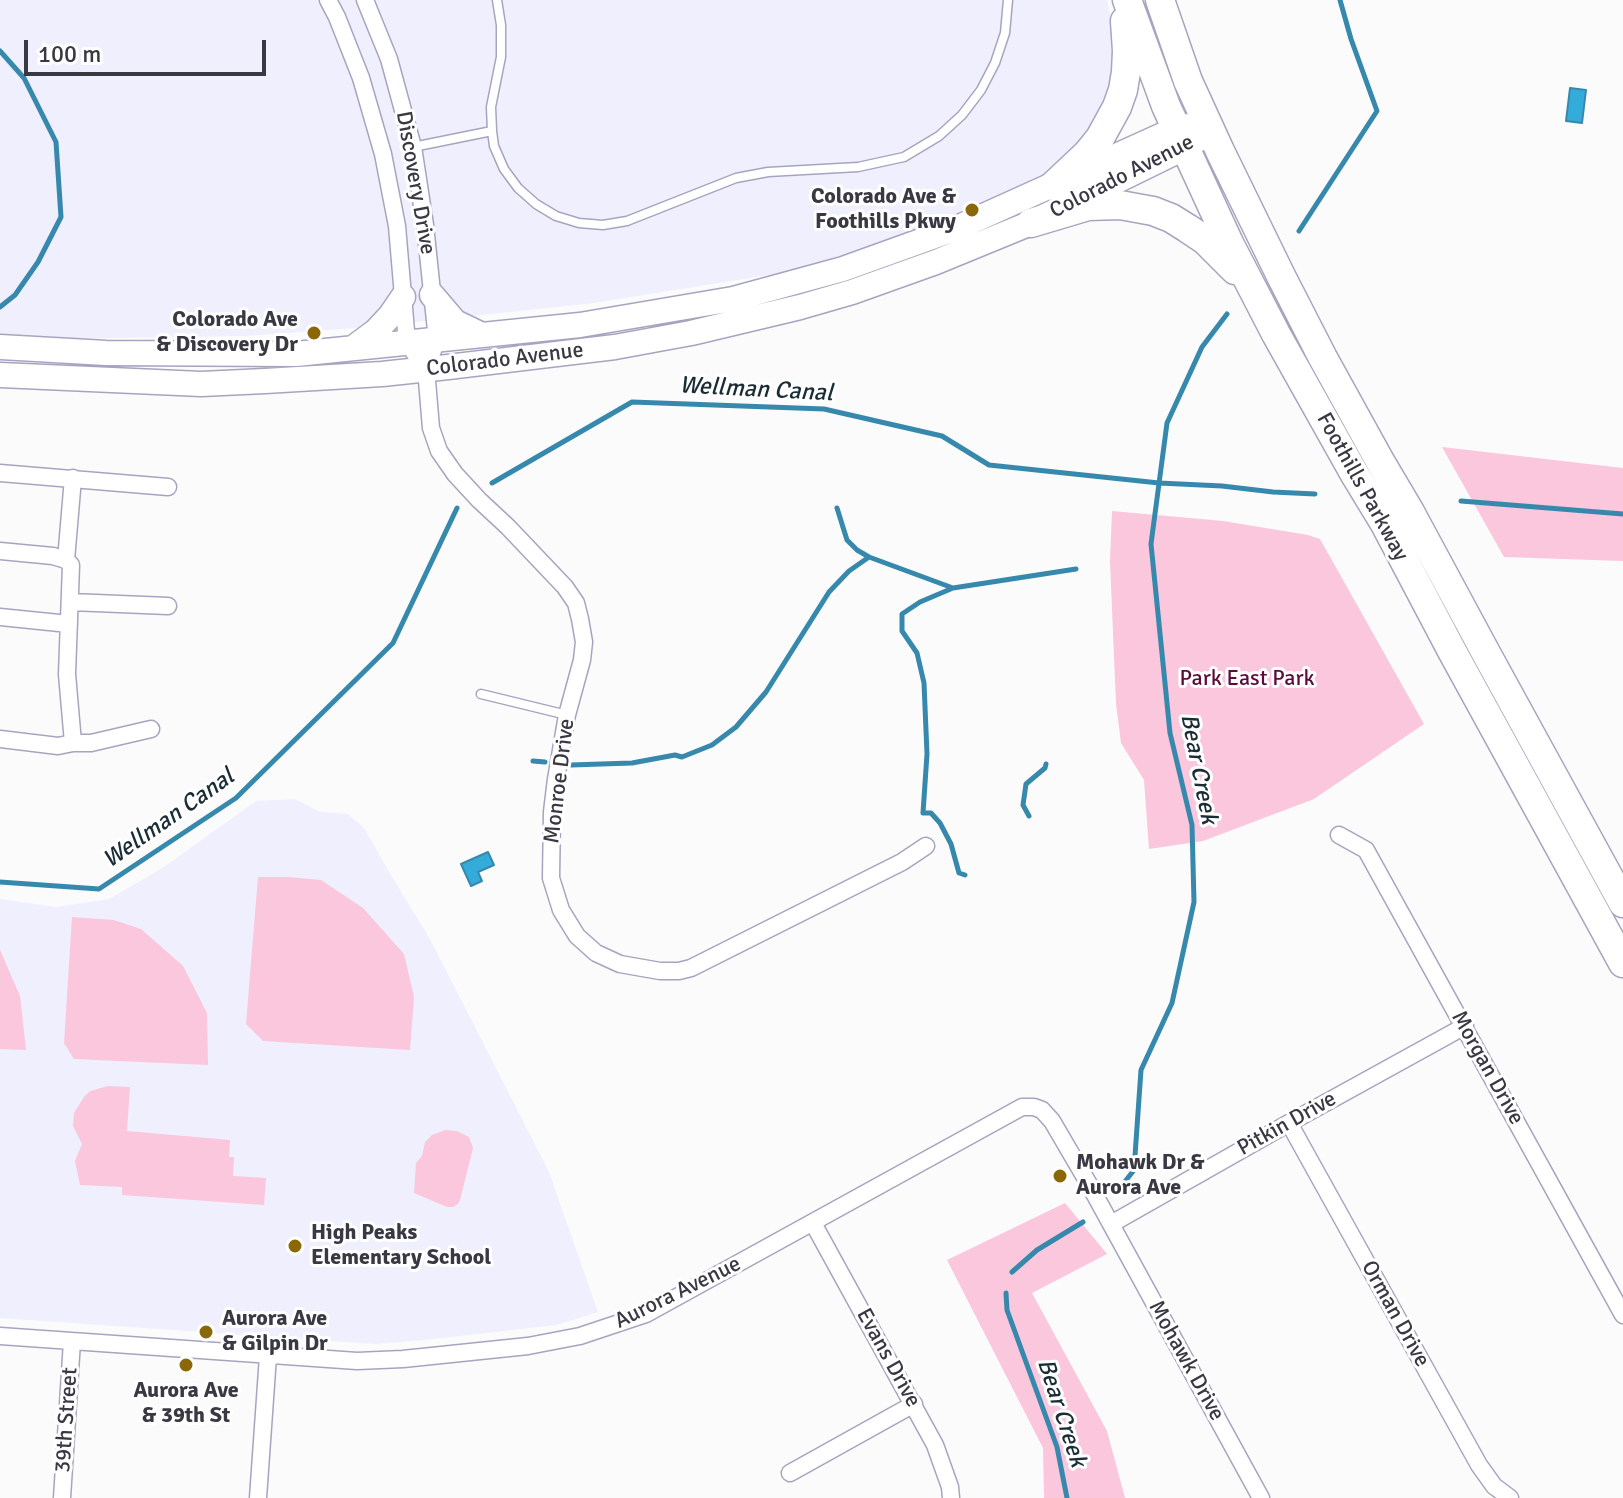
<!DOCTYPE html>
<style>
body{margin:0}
#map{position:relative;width:1623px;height:1498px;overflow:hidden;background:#fbfbfb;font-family:Signika,sans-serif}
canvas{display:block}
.scale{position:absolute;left:24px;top:40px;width:242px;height:36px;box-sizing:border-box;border:4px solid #393843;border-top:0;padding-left:10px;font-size:24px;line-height:28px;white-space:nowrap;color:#393843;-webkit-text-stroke:6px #fff;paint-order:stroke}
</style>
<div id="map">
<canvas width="1623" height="1498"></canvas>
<div class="scale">100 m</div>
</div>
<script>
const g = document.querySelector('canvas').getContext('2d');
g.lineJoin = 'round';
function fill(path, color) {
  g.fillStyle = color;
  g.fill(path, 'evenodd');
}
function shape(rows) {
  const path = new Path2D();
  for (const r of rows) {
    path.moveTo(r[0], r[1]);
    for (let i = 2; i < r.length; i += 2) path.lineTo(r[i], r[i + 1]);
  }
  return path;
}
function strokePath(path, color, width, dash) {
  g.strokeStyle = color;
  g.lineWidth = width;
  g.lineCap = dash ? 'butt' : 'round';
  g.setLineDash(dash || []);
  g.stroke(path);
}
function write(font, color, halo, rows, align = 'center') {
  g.font = font + ' Signika,sans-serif';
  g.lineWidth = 6;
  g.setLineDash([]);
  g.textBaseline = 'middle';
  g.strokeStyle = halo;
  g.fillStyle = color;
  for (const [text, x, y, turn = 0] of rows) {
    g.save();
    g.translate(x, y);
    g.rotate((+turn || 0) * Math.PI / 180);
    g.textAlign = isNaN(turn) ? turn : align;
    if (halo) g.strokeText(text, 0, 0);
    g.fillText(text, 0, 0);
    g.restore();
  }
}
const built = shape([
 [0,0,1107,0,1118,49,1101,124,1052,172,936,222,799,270,594,303,369,327,245,336,44,339,0,336],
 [295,799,320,812,348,814,364,828,395,882,430,939,549,1172,598,1312,556,1325,425,1340,375,1344,0,1318,0,899,56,907,109,899,161,869,256,801]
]);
const green = shape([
 [1442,447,1623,468,1623,561,1504,557],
 [1112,511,1223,521,1308,535,1320,539,1424,724,1314,799,1203,841,1149,849,1144,780,1121,743,1116,704,1110,561],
 [258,877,288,877,321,880,363,908,404,954,414,997,410,1050,263,1041,246,1024],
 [72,917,114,920,141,929,183,966,207,1013,208,1065,74,1059,64,1043],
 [0,950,20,996,26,1050,0,1049],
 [108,1086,130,1087,127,1131,230,1140,229,1157,234,1157,233,1176,266,1178,264,1205,122,1195,122,1187,80,1185,75,1161,82,1144,73,1126,74,1113,84,1097,90,1091],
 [445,1130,457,1131,469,1137,473,1148,460,1200,458,1204,453,1207,447,1207,414,1193,416,1163,422,1156,425,1142,432,1135],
 [1065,1203,1107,1254,1032,1293,1107,1431,1125,1498,1044,1498,1043,1448,947,1260]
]);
const water = shape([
 [1570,88,1586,90,1582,123,1566,121,1570,88],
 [488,852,494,865,478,872,482,881,471,886,461,864,488,852]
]);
const stream = shape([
 [0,51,24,78,56,142,61,217,38,262,15,295,0,307],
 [1299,231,1377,111,1351,39,1340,0],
 [492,483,632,402,824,409,942,436,989,465,1159,483,1222,486,1273,492,1315,494],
 [1461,501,1623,514],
 [837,508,847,540,857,550,869,557,953,588],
 [533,761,545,762],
 [571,765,632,763,675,755,682,757,712,745,736,727,766,692,829,592,849,571,869,557],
 [1029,816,1023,805,1026,784,1045,768,1046,764],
 [965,875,959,873,951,844,940,823,931,813,923,813,927,754,924,683,917,653,902,631,902,614,920,602,953,588,1076,569],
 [0,882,99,889,236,798,393,643,457,508],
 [1120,1188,1134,1170,1141,1070,1172,1003,1194,902,1192,825,1170,733,1151,544,1167,423,1202,347,1227,314],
 [1012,1272,1037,1250,1083,1222],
 [1006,1293,1007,1310,1057,1447,1067,1498]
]);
const service = shape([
 [497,0,501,25,501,57,491,107,492,131,494,146,504,169,518,188,536,204,556,216,579,223,603,225,627,221,736,178,768,172,858,167,904,157,939,136,962,115,981,90,995,63,1005,33,1008,0],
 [413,147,492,131],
 [481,694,567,715]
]);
const minor = shape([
 [328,0,337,17,361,78,383,154,397,226,407,343,426,369,431,428,439,451,455,474,479,500,508,527,565,587,576,603,580,619,584,642,582,660,567,715,556,779,552,812,551,878,561,910,577,936,596,953,620,964,660,971,679,971,691,968,902,862,926,846],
 [365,0,389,59,413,147,425,225,437,340,426,369],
 [0,473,168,487],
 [0,551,53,556,66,560],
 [71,602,168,606],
 [0,617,69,624],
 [0,739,58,746,73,743,91,743,151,729],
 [73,743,67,674,71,565,66,560,73,478],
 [1339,835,1366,850,1623,1315],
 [1289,1123,1479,1465,1494,1486,1510,1498],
 [813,1223,935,1445,950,1487,951,1498],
 [1111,1224,1289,1123,1465,1026],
 [0,1336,357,1361,403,1359,528,1346,580,1336,646,1314,1022,1107,1034,1107,1042,1110,1052,1121,1090,1186,1261,1498],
 [790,1473,914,1404],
 [62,1498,72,1341],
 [258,1498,268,1356]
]);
const secondary = shape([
 [432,295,455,322,482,335],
 [0,347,106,353,296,354,580,325,733,299,843,269,957,228,1176,129,1189,126,1209,127,1200,138,1184,148,1031,223,936,262,852,292,800,307,691,333,615,347,448,367,382,374,265,381,201,384,0,375],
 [353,348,376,331,390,316,403,297]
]);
const trunk = shape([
 [1127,0,1166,106,1229,243,1276,334,1354,473,1385,524,1452,651,1623,963],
 [1160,0,1188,81,1220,151,1281,276,1323,358,1381,463,1410,512,1486,653,1623,903],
 [1053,186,1087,154,1100,138,1117,107,1123,90,1126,72,1127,51,1125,21],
 [1031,223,1088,206,1120,205,1153,211,1171,218,1187,228,1205,240,1235,270]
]);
const markers = [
 [972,210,8,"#8a6807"],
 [314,333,8,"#8a6807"],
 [1060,1176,8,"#8a6807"],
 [295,1246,8,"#8a6807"],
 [206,1332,8,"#8a6807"],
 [186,1365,8,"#8a6807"]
];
const streetNames = [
 ["Colorado Avenue",1122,177,-27],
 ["Discovery Drive",415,183,80],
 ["Colorado Avenue",505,360,-7],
 ["Foothills Parkway",1362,487,61],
 ["Monroe Drive",560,781,-83],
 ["Morgan Drive",1487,1068,61],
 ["Pitkin Drive",1287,1124,-29],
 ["Aurora Avenue",678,1293,-26],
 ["Orman Drive",1395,1314,61],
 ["Evans Drive",888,1358,61],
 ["Mohawk Drive",1186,1361,61],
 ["39th Street",67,1420,-86]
];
const poiNames = [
 ["Colorado Ave &",956,197,"right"],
 ["Foothills Pkwy",956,222,"right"],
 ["Colorado Ave",298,320,"right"],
 ["& Discovery Dr",298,345,"right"],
 ["Mohawk Dr &",1076,1163],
 ["Aurora Ave",1076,1188],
 ["High Peaks",311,1233],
 ["Elementary School",311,1258],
 ["Aurora Ave",222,1319],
 ["& Gilpin Dr",222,1344],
 ["Aurora Ave",186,1391,"center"],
 ["& 39th St",186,1416,"center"]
];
const parkNames = [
 ["Park East Park",1247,679]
];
const waterNames = [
 ["Wellman Canal",756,390,3],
 ["Bear Creek",1198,769,79],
 ["Wellman Canal",169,819,-35],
 ["Bear Creek",1061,1413,72]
];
fill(built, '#f0effe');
fill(green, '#fac7dc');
fill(water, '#34acd9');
strokePath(water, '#3689ac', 2);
strokePath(stream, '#3689ac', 5);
strokePath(service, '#a7a4c0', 11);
strokePath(minor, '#a7a4c0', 19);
strokePath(secondary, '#a7a4c0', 27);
strokePath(trunk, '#a7a4c0', 31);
strokePath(service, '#fff', 8);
strokePath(minor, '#fff', 16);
strokePath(secondary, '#fff', 24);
strokePath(trunk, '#fff', 28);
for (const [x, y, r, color] of markers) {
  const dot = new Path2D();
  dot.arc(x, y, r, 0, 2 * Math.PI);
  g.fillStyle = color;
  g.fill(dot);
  strokePath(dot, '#fff', 3);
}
write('22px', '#393843', '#fff', streetNames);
write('bold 22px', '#393843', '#fff', poiNames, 'left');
write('22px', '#5d0b3a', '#fff', parkNames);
write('italic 24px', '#1a2d36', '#fff', waterNames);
</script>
